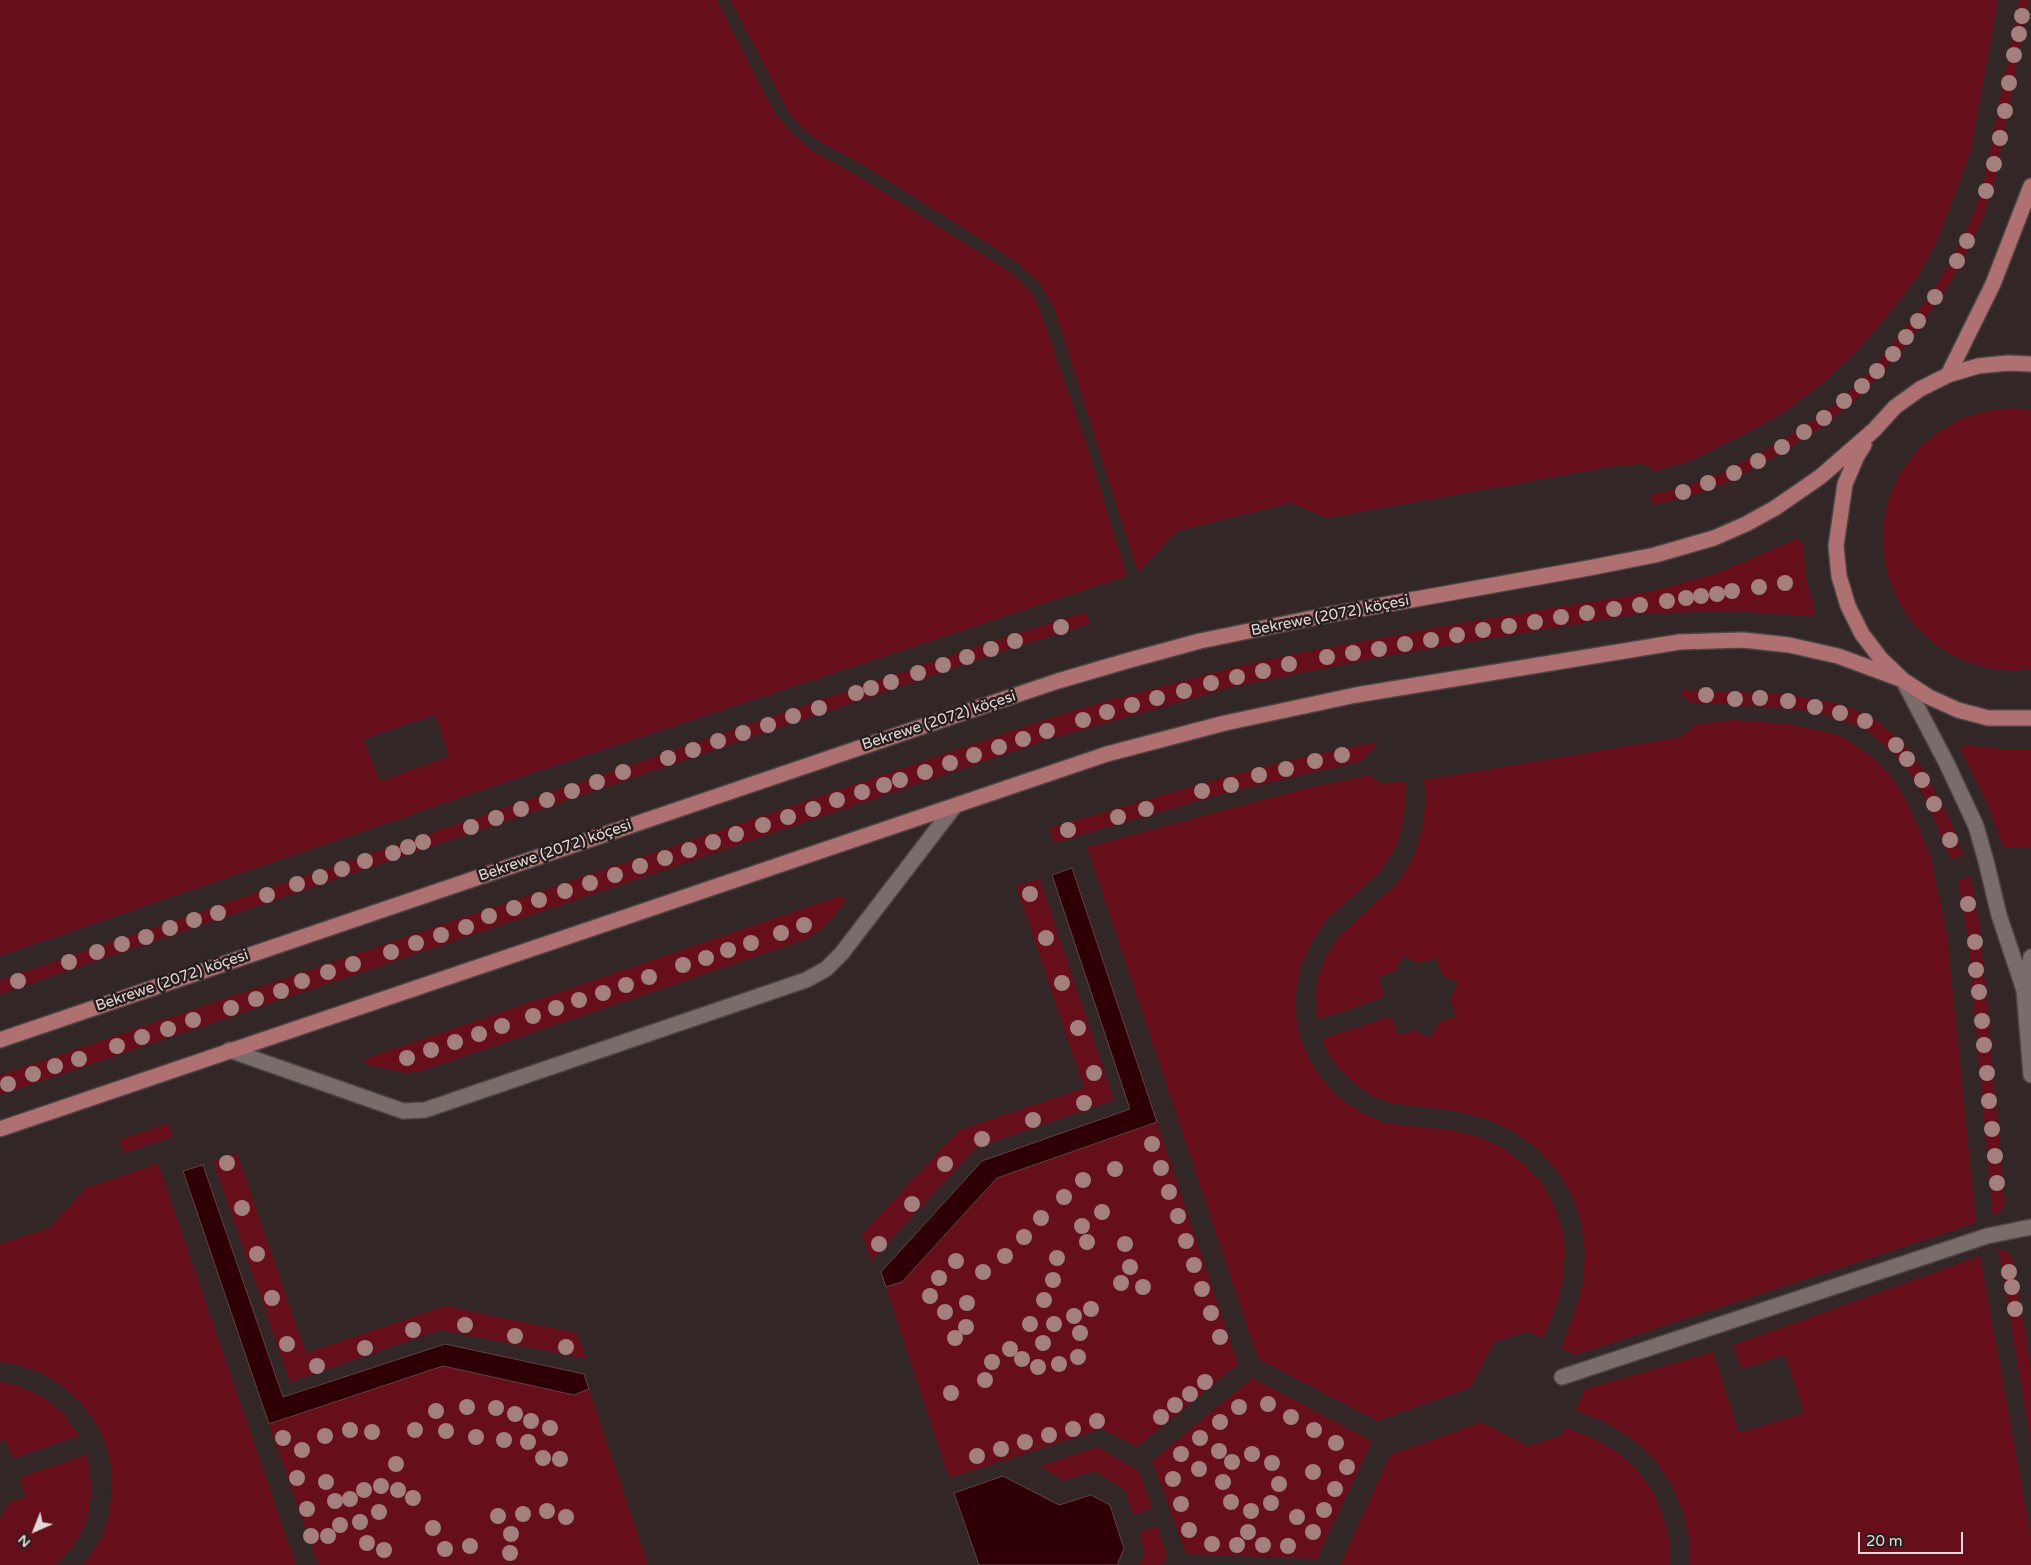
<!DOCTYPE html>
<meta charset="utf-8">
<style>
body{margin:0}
#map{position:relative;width:2031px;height:1565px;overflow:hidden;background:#322626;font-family:"Varela Round",sans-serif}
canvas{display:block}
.north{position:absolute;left:10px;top:1505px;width:50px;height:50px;-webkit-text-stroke:4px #281d1d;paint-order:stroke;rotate:224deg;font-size:14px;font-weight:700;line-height:20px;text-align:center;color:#e1d9d8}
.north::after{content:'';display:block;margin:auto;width:18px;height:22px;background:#e1d9d8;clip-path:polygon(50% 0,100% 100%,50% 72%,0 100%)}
.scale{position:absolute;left:1858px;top:1532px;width:105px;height:22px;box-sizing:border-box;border:2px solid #e1d9d8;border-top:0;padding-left:6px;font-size:15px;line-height:18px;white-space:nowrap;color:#e1d9d8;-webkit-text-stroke:4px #281d1d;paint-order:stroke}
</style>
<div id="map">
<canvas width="2031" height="1565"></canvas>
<div class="north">N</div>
<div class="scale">20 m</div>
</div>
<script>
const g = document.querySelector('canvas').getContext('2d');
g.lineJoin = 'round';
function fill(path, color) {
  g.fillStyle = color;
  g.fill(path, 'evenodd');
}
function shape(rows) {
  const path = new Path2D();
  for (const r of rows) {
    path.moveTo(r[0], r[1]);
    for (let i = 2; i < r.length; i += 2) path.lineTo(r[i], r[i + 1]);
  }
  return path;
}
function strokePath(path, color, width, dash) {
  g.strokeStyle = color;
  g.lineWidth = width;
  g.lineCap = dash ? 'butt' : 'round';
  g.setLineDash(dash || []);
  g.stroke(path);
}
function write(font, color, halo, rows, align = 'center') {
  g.font = font + ' "Varela Round",sans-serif';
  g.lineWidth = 5;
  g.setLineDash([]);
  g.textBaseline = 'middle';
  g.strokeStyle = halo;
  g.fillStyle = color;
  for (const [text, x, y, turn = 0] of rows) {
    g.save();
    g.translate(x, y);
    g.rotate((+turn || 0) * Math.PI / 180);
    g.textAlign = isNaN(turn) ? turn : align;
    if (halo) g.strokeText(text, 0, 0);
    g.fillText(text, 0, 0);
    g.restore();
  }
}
const green = shape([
 [0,0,717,0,763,90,777,116,792,133,813,151,863,179,1012,273,1032,294,1038,305,1087,446,1127,576,509,781,0,956],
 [435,715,449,756,380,781,363,739],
 [730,0,1998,0,1971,150,1938,239,1918,276,1884,320,1854,354,1819,386,1789,409,1762,425,1690,461,1652,472,1650,467,1643,464,1615,466,1327,518,1291,503,1177,531,1138,573,1054,308,1040,284,1018,263,870,169,820,142,803,129,789,113],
 [2019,0,2029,0,1995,179,1985,212,1972,242,1954,276,1933,308,1905,346,1876,379,1852,403,1825,425,1787,450,1726,483,1690,496,1652,505,1650,495,1686,486,1721,473,1781,441,1819,416,1845,395,1869,372,1896,340,1925,302,1945,271,1963,238,1975,209,1985,176],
 [2014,408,2031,410,2031,669,2013,671,1986,668,1960,659,1936,645,1916,627,1900,605,1889,579,1883,552,1883,525,1889,498,1900,473,1916,451,1937,433,1960,419,1986,411],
 [1796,539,1799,539,1803,545,1806,578,1815,612,1812,616,1729,611,1637,614,1380,657,1232,687,1053,738,0,1095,0,1075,1047,719,1099,703,1227,669,1293,654,1478,620,1633,595,1664,588,1720,572],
 [1086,612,1090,624,1010,649,0,994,0,980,1005,637],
 [1684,690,1786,694,1839,704,1872,717,1900,740,1923,769,1951,822,1963,855,1951,860,1928,804,1912,776,1890,750,1865,729,1835,717,1812,711,1731,704,1692,703,1681,695,1681,692],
 [1734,720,1789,724,1838,735,1848,740,1876,760,1888,773,1902,793,1914,817,1931,858,1947,935,1976,1223,1575,1355,1561,1348,1575,1310,1583,1282,1585,1252,1581,1223,1573,1197,1558,1172,1538,1150,1515,1132,1489,1120,1461,1112,1390,1103,1372,1096,1355,1084,1340,1070,1328,1053,1322,1039,1388,1017,1392,1019,1398,1035,1414,1030,1430,1038,1439,1022,1456,1016,1450,999,1458,983,1442,975,1436,958,1419,963,1403,956,1395,972,1378,977,1384,994,1381,998,1317,1020,1316,993,1319,973,1327,954,1340,935,1395,885,1406,870,1415,853,1422,827,1426,798,1424,780,1681,737,1697,724],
 [1376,742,1375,746,1362,761,1229,792,1054,843,1049,828,1225,777,1298,758],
 [1966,745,2012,750,2031,749,2031,847,2003,847,1987,803,1962,752,1962,746],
 [1369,775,1381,783,1405,782,1406,797,1403,822,1397,845,1380,872,1326,920,1310,945,1300,968,1296,992,1296,1016,1301,1040,1311,1063,1325,1083,1342,1100,1363,1113,1385,1123,1456,1131,1482,1138,1505,1149,1524,1165,1542,1183,1554,1206,1562,1228,1565,1253,1563,1279,1557,1304,1543,1339,1528,1331,1494,1342,1470,1388,1377,1421,1258,1359,1087,847,1303,789],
 [1971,877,1980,929,2005,1203,2002,1210,1993,1217,1967,931,1958,880],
 [1040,879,1114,1100,976,1148,871,1261,862,1234,959,1130,1084,1088,1016,886],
 [839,896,843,897,845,901,835,915,819,931,804,940,421,1071,407,1073,368,1065,364,1062,367,1058],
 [1157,1122,1238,1364,1137,1447,1102,1429,949,1478,886,1287,902,1282,997,1178],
 [168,1123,173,1137,124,1153,119,1140],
 [237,1153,306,1353,445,1306,577,1333,586,1359,441,1330,290,1382,213,1161],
 [158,1163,296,1565,82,1565,88,1559,101,1538,109,1514,112,1491,111,1466,105,1442,94,1420,79,1401,61,1385,39,1372,11,1363,0,1362,0,1244,49,1228,86,1188],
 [1998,1248,2010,1254,2013,1260,2031,1368,2031,1444],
 [1980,1256,2031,1536,2031,1565,1690,1565,1689,1537,1682,1509,1670,1482,1653,1458,1632,1439,1607,1423,1575,1410,1585,1389,1713,1352,1739,1433,1804,1413,1785,1355,1741,1369,1733,1345],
 [443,1366,574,1395,589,1389,648,1565,318,1565,269,1424],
 [1252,1378,1372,1441,1317,1559,1186,1554,1152,1461],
 [0,1382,9,1383,31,1391,49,1401,64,1414,79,1436,15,1458,12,1456,5,1440,0,1441],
 [1481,1422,1528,1446,1562,1435,1566,1427,1598,1441,1620,1454,1638,1471,1653,1492,1663,1515,1669,1540,1670,1565,1340,1565,1390,1455],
 [1098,1447,1140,1472,1152,1509,1133,1515,1125,1490,1094,1471,1063,1481,1040,1466],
 [87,1454,92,1490,89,1510,83,1530,72,1547,55,1565,0,1565,0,1519,8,1503,26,1497,20,1480,21,1477],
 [1157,1526,1167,1556,1162,1565,1139,1565,1145,1554,1139,1532]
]);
const water = shape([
 [1072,868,1157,1122,997,1178,902,1282,886,1287,881,1272,982,1161,1130,1109,1052,875,1072,868],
 [203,1165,283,1397,445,1344,584,1374,589,1389,574,1395,443,1366,269,1424,183,1171,203,1165],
 [1003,1476,1059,1505,1091,1495,1110,1505,1124,1549,1117,1565,979,1565,954,1493,1003,1476]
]);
const minor = shape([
 [1903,680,1947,764,1976,826,1986,861,1999,915,2024,990,2031,1075],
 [2024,989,2031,957],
 [229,1050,403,1111,425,1110,806,980,826,969,842,953,954,807],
 [1562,1377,1987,1236,2031,1227]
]);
const major = shape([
 [1948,375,1993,284,2031,186],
 [1864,445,1857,456,1845,484,1836,546,1839,576,1848,606,1862,634,1881,659,1903,680,1929,697,1958,710,1988,718,2031,718],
 [0,1040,909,731,1058,681,1130,660,1200,641,1327,615,1589,568,1655,555,1714,538,1746,524,1775,508,1820,477,1874,430,1895,407,1920,389,1948,375,1978,366,2008,363,2031,364],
 [0,1129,1107,754,1225,723,1356,695,1679,642,1743,640,1789,645,1838,656,1903,680]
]);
const trees = [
 [2022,16],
 [2019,34],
 [2014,55],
 [2009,83],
 [2005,111],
 [2000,138],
 [1994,164],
 [1986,191],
 [1967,241],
 [1957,261],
 [1935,297],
 [1918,321],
 [1906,337],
 [1893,354],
 [1877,371],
 [1862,386],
 [1844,401],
 [1824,418],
 [1804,432],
 [1782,447],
 [1758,461],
 [1734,473],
 [1708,483],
 [1683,492],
 [1785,583],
 [1759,587],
 [1732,591],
 [1717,594],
 [1701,596],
 [1686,598],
 [1667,601],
 [1640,605],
 [1614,609],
 [1587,613],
 [1561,617],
 [1535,622],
 [1509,626],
 [1061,627],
 [1483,630],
 [1457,635],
 [1431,640],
 [1015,641],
 [1405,644],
 [991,649],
 [1379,649],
 [1353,653],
 [967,657],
 [1327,657],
 [1289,664],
 [943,665],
 [1263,671],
 [918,673],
 [1237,677],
 [891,682],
 [1211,683],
 [871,688],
 [1184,691],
 [856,693],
 [1706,695],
 [1157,698],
 [1760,698],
 [1735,699],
 [1788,701],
 [1132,705],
 [1815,707],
 [819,708],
 [1107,712],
 [1840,713],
 [793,716],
 [1083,720],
 [1865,721],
 [768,725],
 [1047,731],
 [743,733],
 [1023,739],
 [718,741],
 [1896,745],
 [999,747],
 [693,750],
 [974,755],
 [1342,755],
 [668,758],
 [1907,759],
 [1315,761],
 [950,763],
 [1286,769],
 [623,772],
 [925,772],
 [1259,775],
 [900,780],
 [1922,780],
 [597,782],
 [884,785],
 [1231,785],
 [572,791],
 [1202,791],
 [862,792],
 [547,800],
 [837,800],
 [1934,804],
 [521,809],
 [813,809],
 [1146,809],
 [788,817],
 [1118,817],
 [496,818],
 [763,825],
 [471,827],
 [1068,830],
 [736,834],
 [1950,840],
 [423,842],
 [713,842],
 [408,847],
 [689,850],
 [393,853],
 [665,858],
 [365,861],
 [640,866],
 [342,869],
 [615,875],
 [320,877],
 [590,883],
 [297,884],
 [565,891],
 [1030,894],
 [267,895],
 [539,900],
 [1968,904],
 [514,908],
 [218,913],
 [489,916],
 [194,920],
 [804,925],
 [466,927],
 [170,928],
 [781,933],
 [441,935],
 [146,937],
 [1046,938],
 [1975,942],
 [416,943],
 [751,943],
 [122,944],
 [728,950],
 [97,952],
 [391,952],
 [706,958],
 [69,962],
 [353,964],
 [683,965],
 [1976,970],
 [328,972],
 [649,977],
 [18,981],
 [302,981],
 [1062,983],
 [626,985],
 [281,991],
 [1979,992],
 [603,993],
 [256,999],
 [579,1000],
 [231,1008],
 [556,1008],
 [533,1016],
 [193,1020],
 [1982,1021],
 [502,1026],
 [1078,1028],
 [168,1029],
 [479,1034],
 [142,1037],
 [455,1042],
 [1984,1045],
 [117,1046],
 [431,1050],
 [407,1058],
 [79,1059],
 [55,1066],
 [1094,1073],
 [1987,1073],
 [33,1074],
 [8,1084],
 [1989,1101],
 [1084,1103],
 [1033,1120],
 [1992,1129],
 [982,1139],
 [1152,1144],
 [1995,1156],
 [227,1163],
 [945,1164],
 [1161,1168],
 [1115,1169],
 [1083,1180],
 [1997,1183],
 [1169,1192],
 [1064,1197],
 [912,1204],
 [242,1208],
 [1102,1212],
 [1178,1216],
 [1041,1218],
 [1082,1226],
 [1024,1237],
 [1186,1241],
 [1087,1242],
 [879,1244],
 [1125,1244],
 [257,1254],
 [1005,1256],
 [1057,1258],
 [956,1261],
 [1194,1265],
 [1130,1267],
 [983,1272],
 [2009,1272],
 [939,1278],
 [1053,1280],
 [1121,1283],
 [1143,1287],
 [2012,1287],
 [1202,1289],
 [930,1296],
 [272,1298],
 [1044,1300],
 [967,1303],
 [1091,1309],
 [2015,1309],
 [945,1312],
 [1211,1313],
 [1074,1316],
 [1030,1324],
 [1054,1324],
 [465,1325],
 [966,1327],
 [413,1330],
 [1080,1333],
 [515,1336],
 [1220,1337],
 [955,1338],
 [1043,1343],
 [287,1344],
 [566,1347],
 [365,1348],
 [1010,1349],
 [1078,1357],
 [1022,1359],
 [992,1362],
 [1059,1364],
 [317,1366],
 [1038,1367],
 [985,1380],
 [1205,1382],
 [951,1393],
 [1190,1394],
 [1268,1404],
 [1175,1405],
 [467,1407],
 [1239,1407],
 [496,1408],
 [436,1411],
 [515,1414],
 [1161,1417],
 [1291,1417],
 [531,1421],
 [1097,1421],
 [1220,1422],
 [550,1428],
 [1073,1429],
 [350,1430],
 [415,1430],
 [1314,1430],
 [446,1431],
 [372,1432],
 [1049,1435],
 [325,1436],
 [476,1437],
 [283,1438],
 [1200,1438],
 [504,1440],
 [528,1442],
 [1025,1442],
 [1336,1443],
 [1001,1449],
 [302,1450],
 [1219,1451],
 [1181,1454],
 [1252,1454],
 [977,1456],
 [543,1458],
 [560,1459],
 [1232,1462],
 [1272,1463],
 [396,1464],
 [1347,1467],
 [1199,1469],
 [1313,1472],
 [297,1478],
 [1173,1479],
 [326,1482],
 [1223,1482],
 [1279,1484],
 [381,1486],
 [1335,1489],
 [364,1490],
 [398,1490],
 [413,1498],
 [350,1499],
 [335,1501],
 [1231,1502],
 [1271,1503],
 [1181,1504],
 [307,1509],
 [1324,1510],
 [547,1511],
 [1251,1511],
 [379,1512],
 [523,1514],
 [498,1516],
 [566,1517],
 [1297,1517],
 [360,1522],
 [340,1525],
 [433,1528],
 [1189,1530],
 [1248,1532],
 [1313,1532],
 [511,1534],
 [311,1536],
 [328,1536],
 [367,1543],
 [1212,1544],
 [1237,1545],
 [1263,1545],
 [470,1546],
 [1288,1546],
 [445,1549],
 [384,1550],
 [510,1553]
];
const streetNames = [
 ["Bekrewe (2072) köçesi",1330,616,-11],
 ["Bekrewe (2072) köçesi",939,721,-18],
 ["Bekrewe (2072) köçesi",555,851,-19],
 ["Bekrewe (2072) köçesi",172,981,-19]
];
fill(green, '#660f1b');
fill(water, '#2e0005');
strokePath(water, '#644144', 1);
strokePath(minor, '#4d4443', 18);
strokePath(major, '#4d4443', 18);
strokePath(minor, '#7a6c6b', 15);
strokePath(major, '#ae7070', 15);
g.fillStyle = '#a37f7e';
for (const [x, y] of trees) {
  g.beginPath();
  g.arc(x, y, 8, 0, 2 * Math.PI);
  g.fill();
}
write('15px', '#e1d9d8', '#281d1d', streetNames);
</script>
